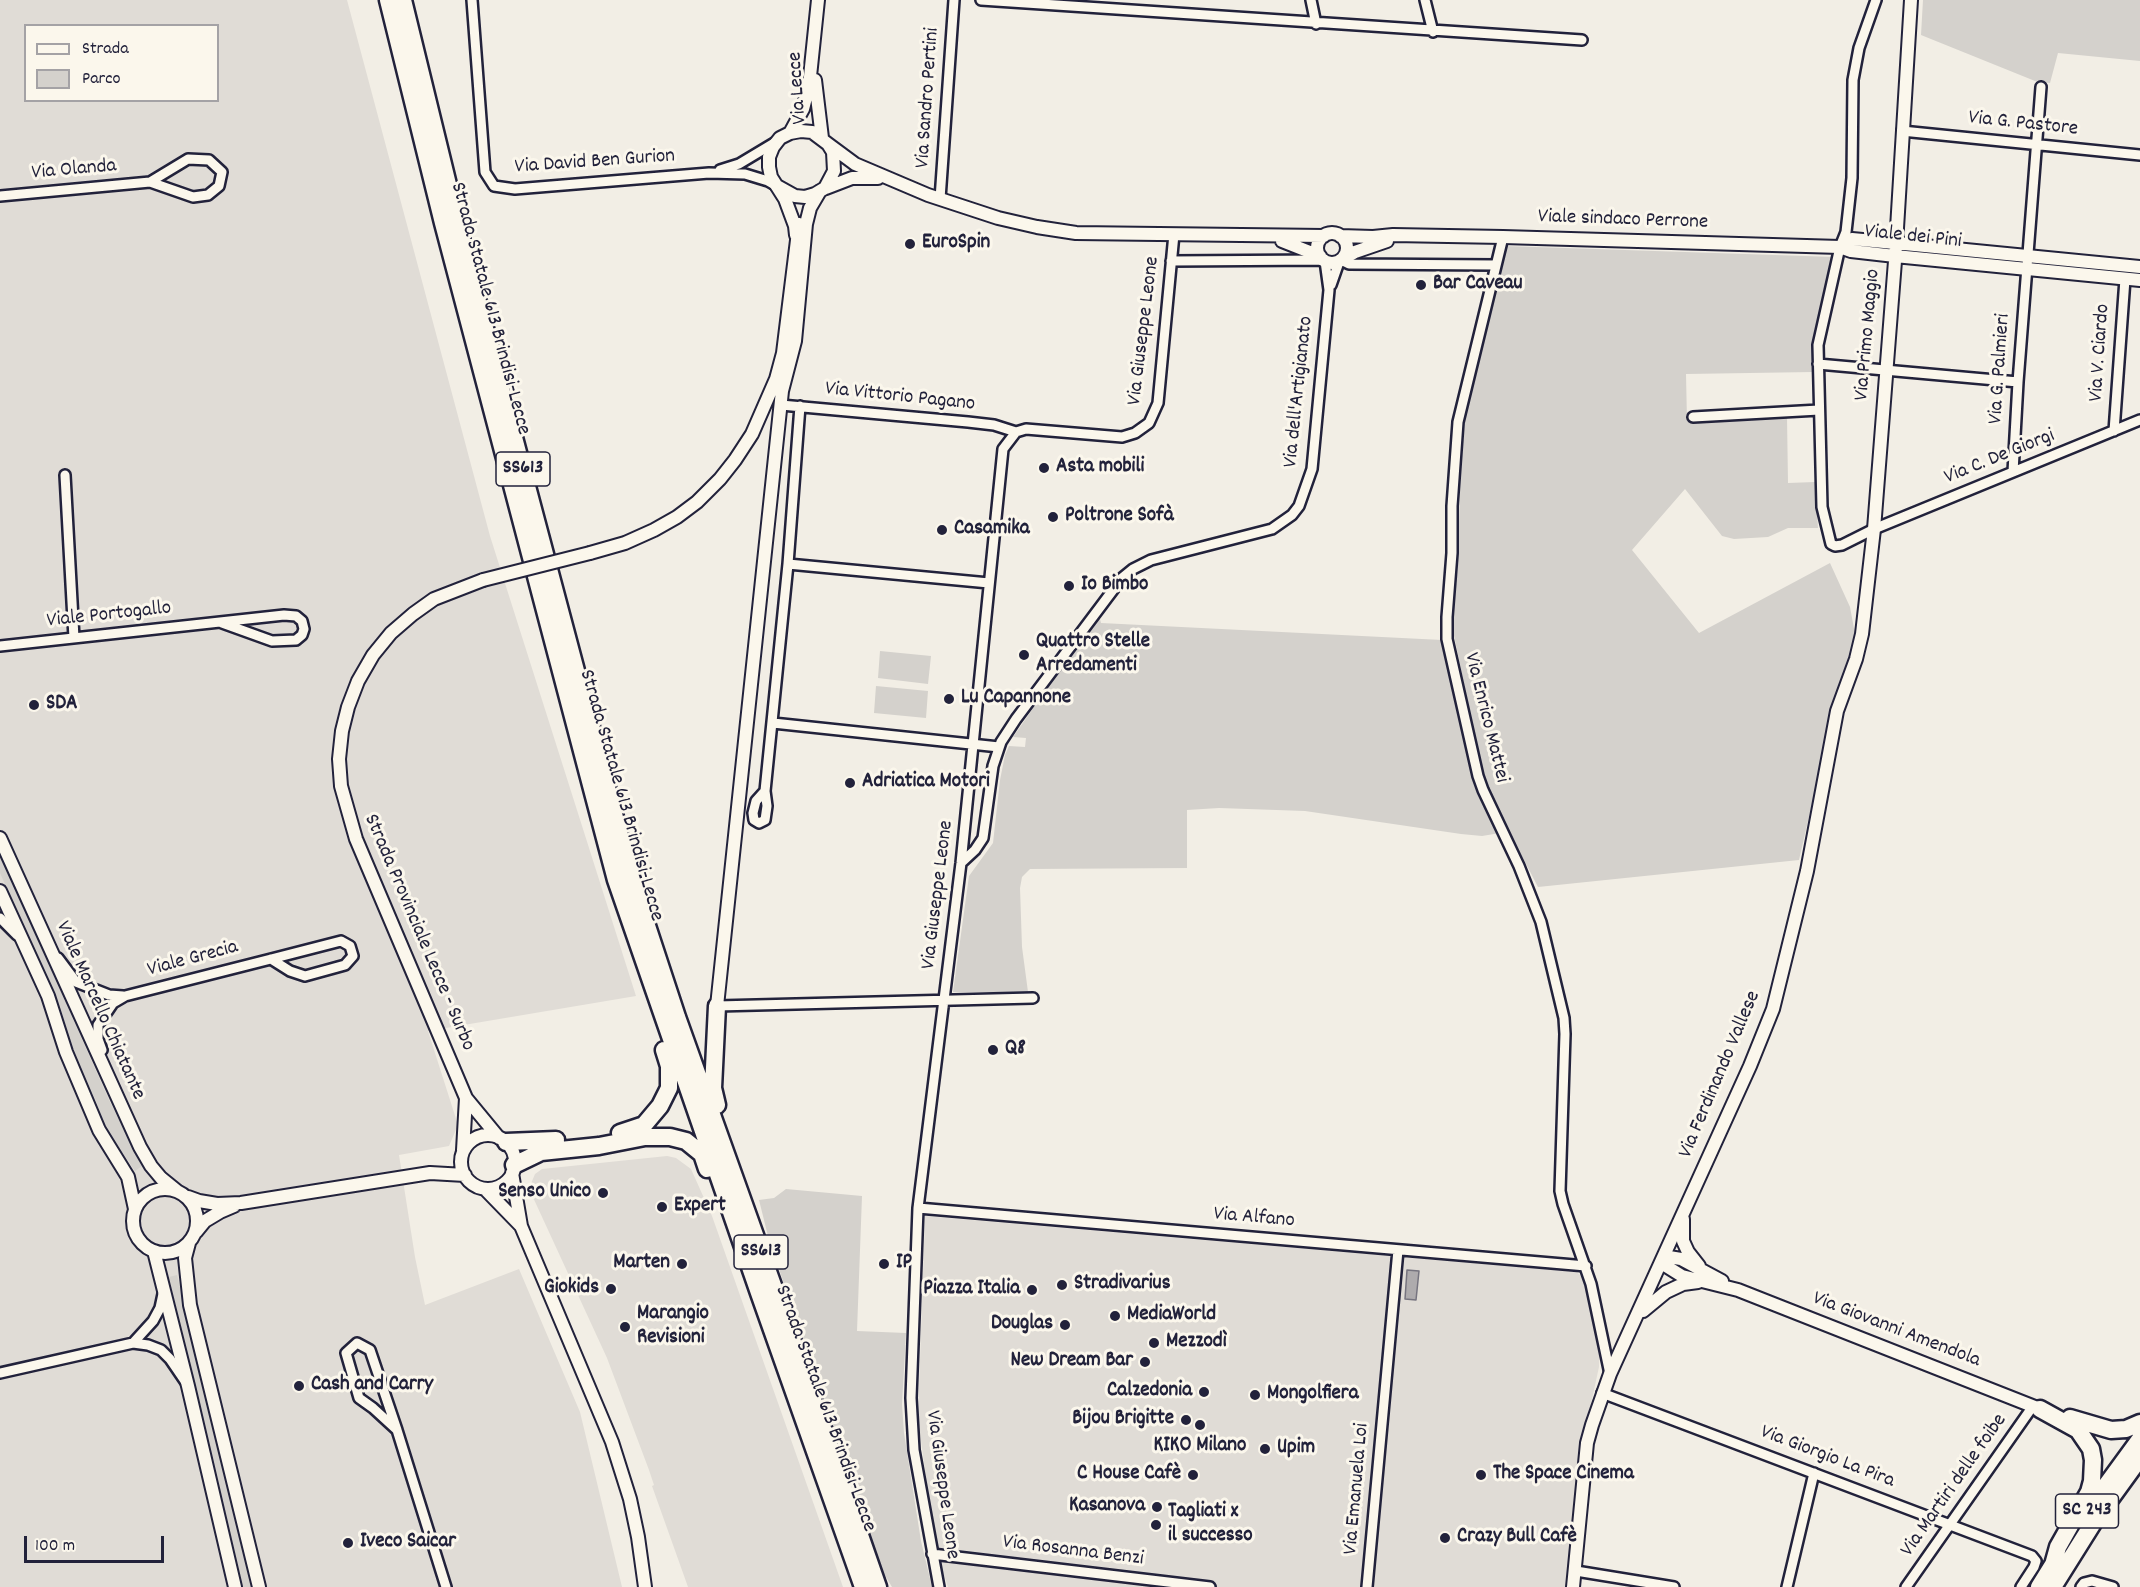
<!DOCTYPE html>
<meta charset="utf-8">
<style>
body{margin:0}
#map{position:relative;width:2140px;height:1587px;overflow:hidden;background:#f2eee5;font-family:Dekko,sans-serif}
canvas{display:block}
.legend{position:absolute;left:24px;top:24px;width:195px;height:78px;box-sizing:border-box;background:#fbf7ec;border:2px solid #a4a2a5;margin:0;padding:8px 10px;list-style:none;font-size:18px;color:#22223b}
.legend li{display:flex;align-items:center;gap:12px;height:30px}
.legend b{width:30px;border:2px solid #a4a2a5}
.scale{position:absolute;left:24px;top:1536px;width:140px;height:27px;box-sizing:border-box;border:3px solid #22223b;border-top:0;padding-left:8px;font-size:18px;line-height:21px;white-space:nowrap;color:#22223b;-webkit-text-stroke:4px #fbf7ec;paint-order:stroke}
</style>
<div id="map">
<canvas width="2140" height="1587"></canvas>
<ul class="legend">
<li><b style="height:8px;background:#fbf7ec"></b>Strada</li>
<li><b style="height:16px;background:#d4d1cc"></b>Parco</li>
</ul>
<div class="scale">100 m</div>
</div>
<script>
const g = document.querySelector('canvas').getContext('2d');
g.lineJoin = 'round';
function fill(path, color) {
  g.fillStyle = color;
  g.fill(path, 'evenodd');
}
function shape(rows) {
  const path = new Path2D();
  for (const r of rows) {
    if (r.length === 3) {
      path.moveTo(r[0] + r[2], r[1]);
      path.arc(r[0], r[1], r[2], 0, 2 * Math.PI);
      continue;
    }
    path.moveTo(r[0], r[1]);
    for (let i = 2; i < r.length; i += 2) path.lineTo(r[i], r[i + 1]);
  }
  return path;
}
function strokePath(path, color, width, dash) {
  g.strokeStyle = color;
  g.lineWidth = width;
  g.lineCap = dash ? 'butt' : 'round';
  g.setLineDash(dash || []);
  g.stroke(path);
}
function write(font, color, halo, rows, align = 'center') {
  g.font = font + ' Dekko,sans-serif';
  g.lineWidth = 6;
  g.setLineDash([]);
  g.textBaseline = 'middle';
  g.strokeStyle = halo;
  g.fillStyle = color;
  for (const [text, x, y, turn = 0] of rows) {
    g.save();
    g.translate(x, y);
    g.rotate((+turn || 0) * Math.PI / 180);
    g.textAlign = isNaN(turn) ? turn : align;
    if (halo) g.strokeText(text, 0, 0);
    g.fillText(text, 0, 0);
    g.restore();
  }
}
const built = shape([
 [0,0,347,0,490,536,636,996,428,1031,458,1125,449,1146,399,1155,415,1257,425,1305,519,1269,580,1412,622,1587,0,1587],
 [26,26,218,26,218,100,26,100],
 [667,1156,676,1158,691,1169,712,1216,843,1587,688,1587,652,1486,654,1485,649,1470,607,1358,531,1193,530,1186,535,1174,542,1169],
 [925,1216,1577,1272,1587,1282,1599,1356,1599,1367,1585,1431,1568,1587,948,1587,941,1566,928,1494,918,1417]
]);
const green = shape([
 [1923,0,2140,0,2140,61,2058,53,2050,83,2035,81,1921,35],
 [1505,246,1835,257,1814,332,1813,372,1686,374,1687,421,1787,417,1788,483,1815,482,1818,528,1788,528,1768,537,1734,539,1722,536,1685,489,1632,550,1699,633,1830,563,1850,607,1855,634,1848,664,1836,699,1799,860,1538,887,1499,812,1483,775,1452,626,1458,565,1460,480,1466,405],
 [1096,618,1100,619,1101,623,1442,640,1451,686,1475,779,1482,798,1500,833,1482,836,1461,834,1305,811,1219,808,1187,810,1187,868,1030,869,1022,877,1020,888,1022,947,1028,992,953,992,969,876,993,843,1000,780,1005,755,1009,746,1025,747,1026,738,1013,737],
 [880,651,931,656,928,684,878,678],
 [876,686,928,691,926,718,874,713],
 [0,855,108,1098,142,1166,135,1171,106,1128,96,1101,73,1051,60,1007,0,873],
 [786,1189,862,1196,857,1331,906,1333,902,1404,904,1433,921,1541,932,1587,892,1587,883,1572,769,1240,759,1200,774,1198],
 [177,1275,251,1587,243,1587,169,1277]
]);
const water = shape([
 [1407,1270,1419,1271,1416,1300,1405,1299,1407,1270]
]);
const street = shape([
 [472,0,485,172,494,186,515,189,709,173,745,174,768,181,775,185],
 [981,0,1582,40],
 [1311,0,1316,24],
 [1425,0,1433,32],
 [1876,0,1859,48,1853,80,1852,178,1846,232,1840,247,1818,345,1822,507,1831,544,1835,546,1842,545,1874,529,2140,420],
 [1902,131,2140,155],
 [720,170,739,164,774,143],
 [0,196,150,182,193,197,208,195,219,186,222,172,209,160,188,159,150,182],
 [940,199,954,0],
 [1503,237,1458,422,1452,506,1452,553,1447,617,1447,639,1478,776,1483,790,1519,866,1541,922,1564,1018,1565,1034,1560,1191,1563,1204,1591,1284,1610,1374],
 [1341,260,1349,264,1496,265],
 [1171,261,1323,260],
 [1331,285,1339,262],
 [1818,364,2018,382],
 [781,405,968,422,994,425,1016,432],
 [1693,417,1819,410],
 [2114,431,2125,279],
 [2013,472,2018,382,2041,87],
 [65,475,74,638],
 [788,564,989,583],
 [0,646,284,615,296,616,302,621,304,629,302,635,296,640,272,641,222,623],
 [773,723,999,747],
 [765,791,756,801,753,813,754,820,759,823,765,820,767,806,765,791,788,564,800,406],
 [961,863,975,850,983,838,993,766,1001,742,1016,719,1122,578,1133,569,1151,560,1272,529,1292,515,1299,506,1312,469,1329,290,1325,261],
 [0,918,17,935],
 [58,958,76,982,109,995,123,996],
 [717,1006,1033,998],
 [102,1050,98,1039,98,1025,113,1003,125,996,271,959,341,941,350,946,353,956,345,965,305,976,290,971,271,959],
 [918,1208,1586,1266],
 [163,1294,160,1308,153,1321,133,1343,148,1345,161,1350,170,1359,185,1381],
 [357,1343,370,1350,397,1430,373,1408,359,1398,346,1353,357,1343],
 [0,1373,133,1343],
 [1602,1393,2032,1556,2036,1561,2034,1567,2021,1587],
 [397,1430,446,1587],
 [932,1554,1210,1587],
 [1576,1571,1674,1587],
 [939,1587,914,1450,911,1398,918,1208,961,863,1003,449,1016,432,1026,429,1122,437,1135,433,1149,423,1158,403,1174,234],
 [1367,1587,1398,1250],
 [1787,1587,1814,1473],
 [1906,1587,2033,1406],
 [2081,1587,2084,1583,2092,1581,2113,1587]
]);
const secondary = shape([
 [815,80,822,138],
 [790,133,803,109,809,86,818,0],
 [828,144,855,164,928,195,998,218,1037,227,1076,233,1324,236],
 [777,186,795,196,805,197,815,194,825,188,834,171,833,152,828,144,812,132,801,131,790,133,780,138,773,147,769,157,769,167,771,177,785,199,795,226,796,235],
 [826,188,852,178,878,178],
 [1332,248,15],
 [1340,236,1373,237,1393,235,1503,237,1840,247,1851,251,1895,256,2140,280],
 [1282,241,1320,256],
 [1840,247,1852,239,1884,242,2140,267],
 [1343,259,1355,252,1387,241],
 [590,553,625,543,654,530,677,517,697,502,720,479,735,460,752,434,776,379,783,353,799,224],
 [483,580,434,599,413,614,391,633,373,655,358,681,348,707,342,731,339,759,341,786,356,839,466,1098,499,1138],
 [0,838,140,1147,151,1166,161,1178,177,1191],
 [0,891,48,996,66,1052,99,1130,128,1177,135,1209],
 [717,1006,782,391,795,341,806,224,810,208,820,191],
 [488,1162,27],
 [463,1150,466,1098],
 [512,1173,521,1226,612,1442,630,1499,638,1537,645,1587],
 [165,1221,32],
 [485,1189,520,1225],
 [188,1197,199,1201,217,1204,241,1203,430,1173,465,1175],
 [1683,1219,1683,1241,1688,1252,1699,1266],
 [196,1232,205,1221,220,1212,234,1206],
 [189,1243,185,1258,190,1305,259,1587],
 [154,1251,188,1386,235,1587],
 [1663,1259,1666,1266,1682,1276,1738,1290,2040,1409],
 [1663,1259,1669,1257,1681,1259,1722,1281],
 [1643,1311,1666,1292,1683,1284,1698,1282],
 [1573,1587,1587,1443,1592,1425,1610,1374,1750,1066,1773,1009,1807,871,1837,711,1856,659,1862,634,1874,529,1895,261,1911,0]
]);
const highway = shape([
 [388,0,443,223,616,880,759,1293,863,1587],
 [403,0,461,238,630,874,677,1017,785,1319,878,1587],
 [717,1006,713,1088,717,1105],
 [620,1133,644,1125,660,1106,669,1088,669,1066,664,1050],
 [506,1142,556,1140],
 [514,1165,541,1152,599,1146,645,1137,670,1137,686,1141,702,1154,707,1169],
 [2040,1409,2078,1430,2091,1449,2093,1460,2092,1481,2089,1492,2058,1547,2053,1565],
 [2070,1418,2111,1430,2126,1429,2140,1423],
 [2091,1506,2140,1439],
 [2039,1587,2057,1558],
 [2053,1587,2095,1520,2140,1458]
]);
const secondaryBridge = shape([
 [483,580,590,553]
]);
const markers = [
 [910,244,6,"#22223b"],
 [1421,285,6,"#22223b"],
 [1044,468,6,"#22223b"],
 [1053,517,6,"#22223b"],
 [942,530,6,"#22223b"],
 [1069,586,6,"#22223b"],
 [1024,655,6,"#22223b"],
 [949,699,6,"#22223b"],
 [34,705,6,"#22223b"],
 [850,783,6,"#22223b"],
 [993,1050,6,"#22223b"],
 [603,1193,6,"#22223b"],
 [662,1207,6,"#22223b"],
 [682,1264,6,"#22223b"],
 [884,1264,6,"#22223b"],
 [1062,1285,6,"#22223b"],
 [611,1289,6,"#22223b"],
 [1032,1290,6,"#22223b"],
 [1115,1316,6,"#22223b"],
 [1065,1325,6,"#22223b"],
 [625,1327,6,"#22223b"],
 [1154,1343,6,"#22223b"],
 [1145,1362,6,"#22223b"],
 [299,1386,6,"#22223b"],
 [1204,1392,6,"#22223b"],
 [1255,1395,6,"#22223b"],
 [1186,1420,6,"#22223b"],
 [1200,1425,6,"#22223b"],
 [1265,1449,6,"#22223b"],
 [1193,1475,6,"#22223b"],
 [1481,1475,6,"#22223b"],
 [1157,1507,6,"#22223b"],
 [1156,1525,6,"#22223b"],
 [1445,1538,6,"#22223b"],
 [348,1543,6,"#22223b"]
];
const shields = [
 [523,469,54],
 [761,1252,54],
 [2087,1511,63]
];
const shieldNames = [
 ["SS613",523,469],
 ["SS613",761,1252],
 ["SC 243",2087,1511]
];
const streetNames = [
 ["Via Lecce",799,88,-94],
 ["Via Sandro Pertini",929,98,-86],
 ["Via G. Pastore",2023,125,6],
 ["Via David Ben Gurion",595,163,-4],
 ["Via Olanda",74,171,-5],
 ["Viale sindaco Perrone",1623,221,2],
 ["Viale dei Pini",1913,238,6],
 ["Strada Statale 613 Brindisi-Lecce",489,309,75],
 ["Via Giuseppe Leone",1145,331,-83],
 ["Via Primo Maggio",1869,335,-85],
 ["Via V. Ciardo",2101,353,-86],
 ["Via G. Palmieri",2001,369,-86],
 ["Via dell'Artigianato",1300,392,-84],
 ["Via Vittorio Pagano",900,398,6],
 ["Via C. De Giorgi",2000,458,-22],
 ["Viale Portogallo",109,616,-6],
 ["Via Enrico Mattei",1485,718,76],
 ["Strada Statale 613 Brindisi-Lecce",620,796,74],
 ["Via Giuseppe Leone",939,895,-83],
 ["Strada Provinciale Lecce - Surbo",418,933,67],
 ["Viale Grecia",193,960,-15],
 ["Viale Marcello Chiatante",99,1011,66],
 ["Via Ferdinando Vallese",1721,1075,-67],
 ["Via Alfano",1254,1219,5],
 ["Via Giovanni Amendola",1896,1331,21],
 ["Strada Statale 613 Brindisi-Lecce",824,1409,70],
 ["Via Giorgio La Pira",1827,1458,21],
 ["Via Giuseppe Leone",941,1485,82],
 ["Via Martiri delle foibe",1955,1486,-55],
 ["Via Emanuela Loi",1358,1489,-85],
 ["Via Rosanna Benzi",1073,1552,7]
];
const poiNames = [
 ["EuroSpin",922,244],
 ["Bar Caveau",1433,285],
 ["Asta mobili",1056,468],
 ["Poltrone Sofà",1065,517],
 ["Casamika",954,530],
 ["Io Bimbo",1081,586],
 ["Quattro Stelle",1036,643],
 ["Arredamenti",1036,667],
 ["Lu Capannone",961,699],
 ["SDA",46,705],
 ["Adriatica Motori",862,783],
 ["Q8",1005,1050],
 ["Senso Unico",591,1193,"right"],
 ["Expert",674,1207],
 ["Marten",670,1264,"right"],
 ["IP",896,1264],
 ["Stradivarius",1074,1285],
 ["Giokids",599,1289,"right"],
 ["Piazza Italia",1020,1290,"right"],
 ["Marangio",637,1315],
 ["Revisioni",637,1339],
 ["MediaWorld",1127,1316],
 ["Douglas",1053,1325,"right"],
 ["Mezzodì",1166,1343],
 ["New Dream Bar",1133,1362,"right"],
 ["Cash and Carry",311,1386],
 ["Calzedonia",1192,1392,"right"],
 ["Mongolfiera",1267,1395],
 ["Bijou Brigitte",1174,1420,"right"],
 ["KIKO Milano",1200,1447,"center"],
 ["Upim",1277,1449],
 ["C House Cafè",1181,1475,"right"],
 ["The Space Cinema",1493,1475],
 ["Kasanova",1145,1507,"right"],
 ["Tagliati x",1168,1513],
 ["il successo",1168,1537],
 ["Crazy Bull Cafè",1457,1538],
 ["Iveco Saicar",360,1543]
];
fill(built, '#e0dcd6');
fill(green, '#d4d1cc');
fill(water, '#aeabad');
strokePath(water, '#76747f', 1.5);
strokePath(street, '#22223b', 14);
strokePath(secondary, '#22223b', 16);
strokePath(highway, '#22223b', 21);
strokePath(street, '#fbf7ec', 9);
strokePath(secondary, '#fbf7ec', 12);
strokePath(highway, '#fbf7ec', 16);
strokePath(secondaryBridge, '#22223b', 16, []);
strokePath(secondaryBridge, '#fbf7ec', 12);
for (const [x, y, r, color] of markers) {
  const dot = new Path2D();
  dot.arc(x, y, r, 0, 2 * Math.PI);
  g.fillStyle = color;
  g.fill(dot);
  strokePath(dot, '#fbf7ec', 2);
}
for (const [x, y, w] of shields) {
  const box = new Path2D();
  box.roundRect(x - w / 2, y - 17, w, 34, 4.5);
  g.fillStyle = '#fbf7ec';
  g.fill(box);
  strokePath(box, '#22223b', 1.5);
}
write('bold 20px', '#22223b', null, shieldNames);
write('21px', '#22223b', '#fbf7ec', streetNames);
write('bold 21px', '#22223b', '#fbf7ec', poiNames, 'left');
</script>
